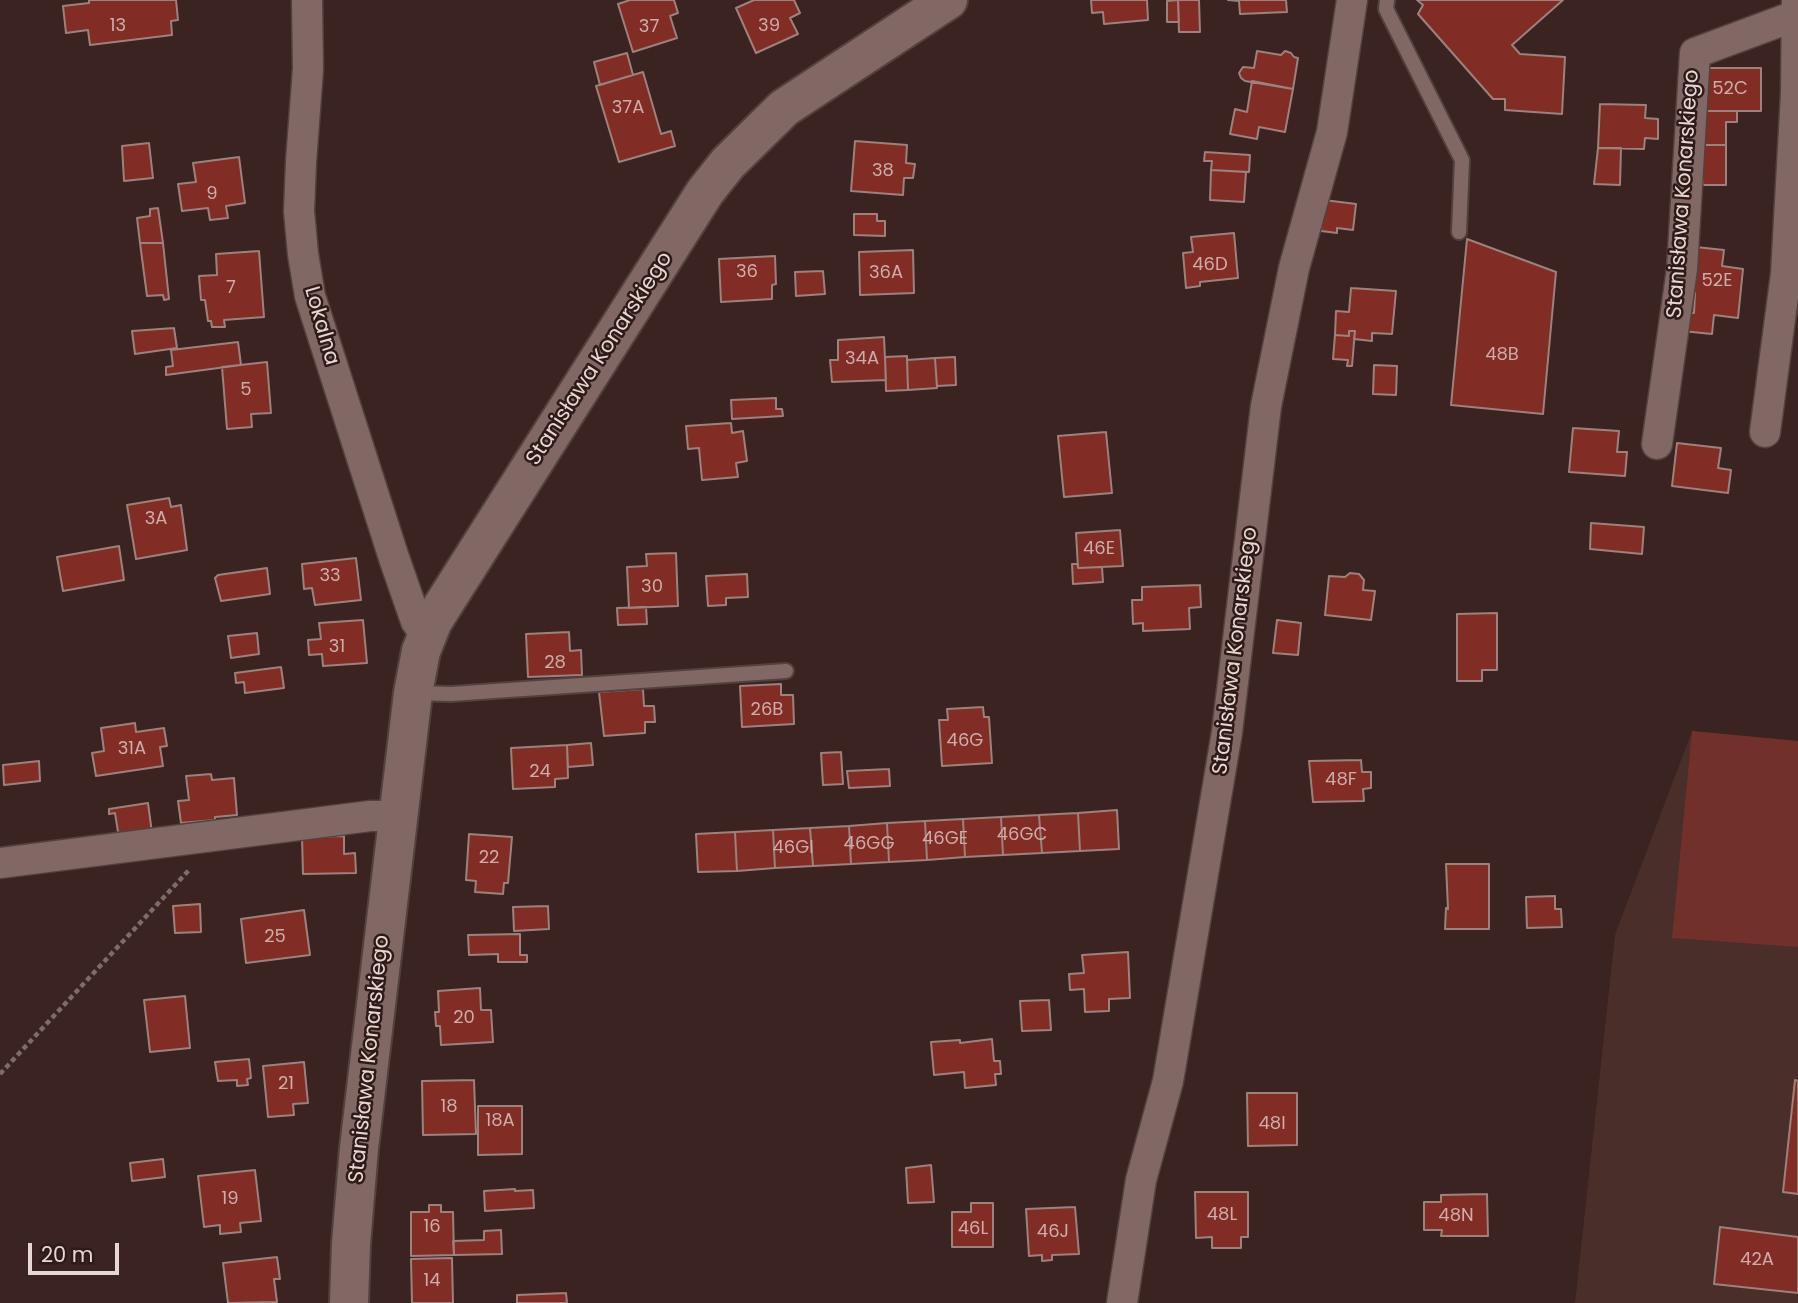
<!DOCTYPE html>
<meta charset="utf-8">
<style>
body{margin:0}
#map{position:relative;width:1798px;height:1303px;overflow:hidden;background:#3a2320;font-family:Poppins,sans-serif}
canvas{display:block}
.scale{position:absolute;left:28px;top:1243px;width:91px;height:32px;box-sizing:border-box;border:4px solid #e6d7d5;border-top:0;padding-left:9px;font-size:21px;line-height:24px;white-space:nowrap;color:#e6d7d5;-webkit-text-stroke:5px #2f1a17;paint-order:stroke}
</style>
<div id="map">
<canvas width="1798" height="1303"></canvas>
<div class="scale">20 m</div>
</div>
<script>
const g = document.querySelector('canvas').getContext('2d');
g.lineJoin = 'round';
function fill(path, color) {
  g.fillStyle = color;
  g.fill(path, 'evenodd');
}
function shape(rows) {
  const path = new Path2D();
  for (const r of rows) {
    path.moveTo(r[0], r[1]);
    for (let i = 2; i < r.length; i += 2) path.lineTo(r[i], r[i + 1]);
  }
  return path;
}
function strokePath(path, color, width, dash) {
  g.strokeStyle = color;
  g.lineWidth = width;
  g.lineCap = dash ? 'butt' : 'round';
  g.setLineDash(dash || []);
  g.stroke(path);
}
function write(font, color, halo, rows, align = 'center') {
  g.font = font + ' Poppins,sans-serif';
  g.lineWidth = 5;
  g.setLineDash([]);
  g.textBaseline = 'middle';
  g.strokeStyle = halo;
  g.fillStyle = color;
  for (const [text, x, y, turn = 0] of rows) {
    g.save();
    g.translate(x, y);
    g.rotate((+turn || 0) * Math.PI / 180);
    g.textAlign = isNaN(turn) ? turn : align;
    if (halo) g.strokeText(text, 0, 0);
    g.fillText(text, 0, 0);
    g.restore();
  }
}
const built = shape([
 [1692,731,1798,741,1798,1303,1575,1303,1615,935]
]);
const green = shape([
 [1692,731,1798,741,1798,947,1672,938]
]);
const building = shape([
 [89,0,176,0,178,20,171,21,172,35,90,45,88,30,66,33,63,6,89,3,89,0],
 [630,0,674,0,678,13,670,16,677,38,633,52,618,4,630,0],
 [754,0,794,0,800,13,790,18,798,34,756,53,736,8,754,0],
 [1091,0,1147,0,1148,20,1104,24,1103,12,1092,13,1091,0],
 [1178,0,1179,22,1167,22,1167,1,1178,0],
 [1178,0,1199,0,1200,32,1179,32,1178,0],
 [1228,0,1286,0,1287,12,1240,14,1239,1,1228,0],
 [1417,0,1563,0,1512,45,1520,54,1565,57,1562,114,1505,110,1505,99,1493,99,1418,14,1423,5,1417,0],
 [1257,51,1281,55,1285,51,1291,53,1294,57,1298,58,1293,89,1245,81,1241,78,1239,73,1243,67,1254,68,1257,51],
 [627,53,633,75,600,85,594,62,627,53],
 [1700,68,1761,68,1761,111,1700,111,1700,68],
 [643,72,661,134,671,131,675,146,619,162,596,86,643,72],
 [1252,81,1293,89,1285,132,1259,127,1257,139,1230,134,1235,109,1247,112,1252,81],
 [1600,104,1646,105,1645,118,1658,119,1658,139,1645,138,1644,149,1598,148,1600,104],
 [1700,111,1737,111,1737,122,1726,122,1726,145,1701,145,1700,111],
 [855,141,907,145,906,163,915,164,913,178,904,178,903,195,851,191,855,141],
 [149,143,153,178,124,181,122,146,149,143],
 [1703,145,1726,145,1726,185,1703,185,1703,145],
 [1598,148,1621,148,1620,185,1594,184,1598,148],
 [1205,152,1250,155,1249,172,1211,170,1212,161,1204,161,1205,152],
 [239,157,245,203,226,206,228,218,210,220,208,208,182,211,178,184,196,182,193,163,239,157],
 [1211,170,1246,172,1244,202,1210,200,1211,170],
 [1324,200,1356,204,1353,230,1337,228,1337,233,1321,231,1324,200],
 [158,208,163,243,140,243,137,218,150,216,150,209,158,208],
 [854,214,877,214,877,221,885,221,885,236,854,235,854,214],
 [1234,233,1238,278,1200,282,1200,286,1186,288,1183,253,1193,252,1191,237,1234,233],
 [1467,239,1556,272,1543,414,1451,405,1467,239],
 [140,243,163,243,169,299,164,300,163,295,147,296,140,243],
 [1696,247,1724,250,1722,266,1743,269,1738,318,1714,315,1712,334,1682,331,1684,312,1694,313,1695,293,1691,293,1696,247],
 [913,250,914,293,860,295,859,252,913,250],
 [259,251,264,317,224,320,225,327,212,327,211,321,208,321,205,300,201,300,199,276,217,275,216,254,259,251],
 [775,256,776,284,772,285,772,299,721,302,719,259,775,256],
 [823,271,825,294,796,296,795,272,823,271],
 [1351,288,1396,291,1392,334,1372,333,1372,341,1354,339,1355,331,1349,331,1349,336,1335,335,1336,311,1349,312,1351,288],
 [174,328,177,348,135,354,132,331,174,328],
 [1349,331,1355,331,1352,366,1347,366,1348,360,1333,359,1335,335,1349,336,1349,331],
 [884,337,886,380,832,382,830,360,838,360,838,340,884,337],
 [238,342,241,365,166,375,166,367,173,366,171,350,238,342],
 [907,356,908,390,886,391,885,357,907,356],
 [955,357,956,385,937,386,935,358,955,357],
 [935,358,937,388,908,390,907,360,935,358],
 [267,362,271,413,251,414,252,427,227,429,222,367,267,362],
 [1374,365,1397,366,1396,395,1373,394,1374,365],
 [776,398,776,409,782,409,783,416,732,419,731,400,776,398],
 [731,423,732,433,743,431,747,461,736,463,738,477,702,480,699,448,688,449,686,426,731,423],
 [1573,428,1619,431,1617,452,1627,452,1625,476,1569,472,1573,428],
 [1106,432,1112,493,1064,497,1058,436,1106,432],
 [1677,443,1721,448,1718,468,1731,470,1728,493,1672,486,1677,443],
 [169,498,171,507,181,505,187,550,136,559,127,505,169,498],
 [1591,523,1644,527,1642,554,1590,549,1591,523],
 [1120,530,1123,566,1078,568,1076,533,1120,530],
 [119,546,124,580,63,591,57,557,119,546],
 [676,553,678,606,629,608,627,567,647,566,646,554,676,553],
 [356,558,361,600,315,605,312,588,304,589,302,564,356,558],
 [1072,564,1078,564,1078,568,1102,567,1103,582,1073,584,1072,564],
 [267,568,270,594,221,601,215,578,218,575,267,568],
 [1350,573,1359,574,1364,580,1363,590,1375,591,1371,620,1325,615,1329,576,1345,577,1350,573],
 [747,574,748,597,726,598,726,605,708,606,706,576,747,574],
 [1200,585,1201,607,1189,608,1190,629,1143,631,1143,623,1133,624,1132,600,1142,600,1142,587,1200,585],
 [646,607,647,624,618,625,617,608,646,607],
 [1497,613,1497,670,1482,670,1482,681,1457,681,1457,614,1497,613],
 [363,620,367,663,323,666,322,654,309,655,308,640,321,639,319,623,363,620],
 [1277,620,1301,623,1298,655,1273,653,1277,620],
 [569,632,570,651,581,650,582,675,528,677,526,634,569,632],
 [257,633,259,654,231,658,228,636,257,633],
 [281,667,284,688,245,693,244,682,236,683,235,673,281,667],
 [781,684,781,695,793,695,794,724,742,727,740,686,781,684],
 [643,689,644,706,654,706,655,722,645,722,645,733,604,736,599,692,643,689],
 [983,707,984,717,989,717,992,763,942,766,939,720,948,720,947,709,983,707],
 [135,723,136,732,164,728,167,746,160,747,163,766,96,776,92,753,104,751,101,728,135,723],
 [591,743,593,765,568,767,567,745,591,743],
 [567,745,568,778,555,779,555,787,513,789,511,748,567,745],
 [841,752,843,784,823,785,821,753,841,752],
 [1361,760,1362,772,1371,772,1371,788,1363,789,1364,801,1313,802,1309,761,1361,760],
 [39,761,40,781,4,785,3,765,39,761],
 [889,769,890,786,849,788,847,771,889,769],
 [211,774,212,780,234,778,237,815,215,817,215,820,181,823,178,801,189,800,186,776,211,774],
 [148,803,152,833,119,838,115,813,109,814,109,809,148,803],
 [1117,810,1119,849,1080,851,1078,813,1117,810],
 [1078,813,1080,851,1042,853,1039,815,1078,813],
 [1039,815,1042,853,1003,855,1001,817,1039,815],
 [1001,817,1003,855,965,857,963,819,1001,817],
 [963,819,965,857,927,860,925,821,963,819],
 [925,821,927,860,889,862,887,823,925,821],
 [887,823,889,862,851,864,849,826,887,823],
 [849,826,851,864,813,866,810,828,849,826],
 [810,828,813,866,775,868,773,830,810,828],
 [773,830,775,868,737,871,735,832,773,830],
 [735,832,737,871,698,872,696,834,735,832],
 [469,834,512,837,508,883,504,883,503,894,475,892,476,881,466,880,469,834],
 [344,836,344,854,355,853,356,873,303,874,302,837,344,836],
 [1446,864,1489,864,1489,929,1445,929,1446,908,1448,909,1446,864],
 [1555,896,1555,909,1561,909,1562,927,1527,928,1526,897,1555,896],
 [200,904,201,932,175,933,173,906,200,904],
 [548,906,549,929,514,931,513,907,548,906],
 [304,910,310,955,246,963,241,919,304,910],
 [520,934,520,955,527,955,527,962,498,962,498,954,469,955,468,935,520,934],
 [1128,952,1130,998,1109,999,1109,1011,1085,1012,1084,989,1070,990,1069,974,1084,973,1082,955,1128,952],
 [480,988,481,1010,491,1010,493,1042,441,1045,440,1026,436,1026,435,1012,439,1012,438,991,480,988],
 [185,996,190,1048,150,1052,144,1000,185,996],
 [1049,1000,1051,1030,1022,1031,1020,1001,1049,1000],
 [992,1039,994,1061,1000,1061,1001,1074,995,1074,996,1085,965,1088,964,1072,934,1075,931,1042,960,1040,960,1043,992,1039],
 [249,1059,251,1078,247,1079,248,1085,237,1086,237,1080,218,1081,215,1062,249,1059],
 [304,1062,308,1103,293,1104,294,1115,268,1117,263,1066,304,1062],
 [474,1080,476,1134,423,1135,422,1081,474,1080],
 [1795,1080,1798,1081,1798,1194,1783,1192,1795,1080],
 [1247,1093,1297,1093,1297,1145,1248,1146,1247,1093],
 [478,1106,522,1106,522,1154,478,1155,478,1106],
 [163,1159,165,1177,132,1181,130,1163,163,1159],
 [931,1165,934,1202,908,1203,906,1168,931,1165],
 [255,1170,261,1221,240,1223,241,1232,220,1234,220,1225,204,1227,198,1176,255,1170],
 [515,1189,515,1191,533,1190,534,1208,485,1211,484,1191,515,1189],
 [1195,1192,1248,1192,1248,1237,1241,1237,1241,1248,1212,1248,1212,1237,1196,1238,1195,1192],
 [1487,1194,1488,1236,1441,1236,1442,1230,1424,1230,1424,1202,1441,1202,1441,1195,1487,1194],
 [971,1203,993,1203,993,1247,952,1247,952,1212,971,1212,971,1203],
 [429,1205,441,1205,441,1212,453,1212,454,1255,411,1256,411,1212,429,1212,429,1205],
 [1075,1207,1079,1254,1052,1255,1052,1260,1042,1261,1042,1255,1029,1256,1026,1209,1075,1207],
 [1720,1227,1798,1237,1798,1293,1714,1284,1720,1227],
 [501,1230,502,1254,454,1255,453,1241,484,1240,484,1231,501,1230],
 [277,1257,280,1279,274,1279,277,1302,228,1303,223,1263,277,1257],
 [452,1258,453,1303,412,1303,411,1259,452,1258],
 [566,1293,567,1303,517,1303,517,1295,566,1293]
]);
const path = shape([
 [0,1074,190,869]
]);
const lane = shape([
 [1387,0,1386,9,1462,160,1459,232],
 [414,693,451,694,786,671]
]);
const street = shape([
 [307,0,308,69,301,162,299,211,303,254,310,296,394,558,416,621,426,636],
 [1765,432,1786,274,1796,94,1797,0],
 [1657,444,1682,269,1695,53,1797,15],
 [0,863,370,816,399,816],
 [1122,1303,1141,1180,1168,1081,1227,732,1266,406,1294,268,1332,132,1352,0]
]);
const secondary = shape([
 [349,1303,351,1244,359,1148,413,693,421,651,433,621,705,192,728,163,784,108,948,0]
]);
const numberNames = [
 ["13",118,26],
 ["39",769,26],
 ["37",649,27],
 ["52C",1730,89],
 ["37A",628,108],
 ["38",883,171],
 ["9",212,194],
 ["46D",1210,265],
 ["36",747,272],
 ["36A",886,273],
 ["52E",1717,281],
 ["7",231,288],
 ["48B",1502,355],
 ["34A",862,359],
 ["5",246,390],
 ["3A",156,519],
 ["46E",1099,549],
 ["33",330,576],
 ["30",652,587],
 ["31",337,647],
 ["28",555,663],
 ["26B",767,710],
 ["46G",965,741],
 ["31A",132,749],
 ["24",540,772],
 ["48F",1341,780],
 ["46GC",1022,835],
 ["46GE",945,839],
 ["46GG",869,844],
 ["46GI",793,848],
 ["22",489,858],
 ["25",275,937],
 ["20",464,1018],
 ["21",286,1084],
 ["18",449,1107],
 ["18A",500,1121],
 ["48I",1272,1124],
 ["19",230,1199],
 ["48L",1222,1215],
 ["48N",1456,1216],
 ["16",432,1227],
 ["46L",973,1229],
 ["46J",1053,1232],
 ["42A",1757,1260],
 ["14",432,1281]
];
const streetNames = [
 ["Stanisława Konarskiego",1684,194,-86],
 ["Lokalna",321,326,74],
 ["Stanisława Konarskiego",600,359,-57],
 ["Stanisława Konarskiego",1236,651,-83],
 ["Stanisława Konarskiego",370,1059,-84]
];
fill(built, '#4a2e2a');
fill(green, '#72302a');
fill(building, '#812d26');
strokePath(building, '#9d817d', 2);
strokePath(lane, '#53413f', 18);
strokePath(street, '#53413f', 33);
strokePath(secondary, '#53413f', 42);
strokePath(path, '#7f6c69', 4.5, [5, 3.5]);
strokePath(lane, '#826864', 14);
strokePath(street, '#826864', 30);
strokePath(secondary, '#826864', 38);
write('18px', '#cdaca9', null, numberNames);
write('21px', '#e6d7d5', '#2f1a17', streetNames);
</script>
